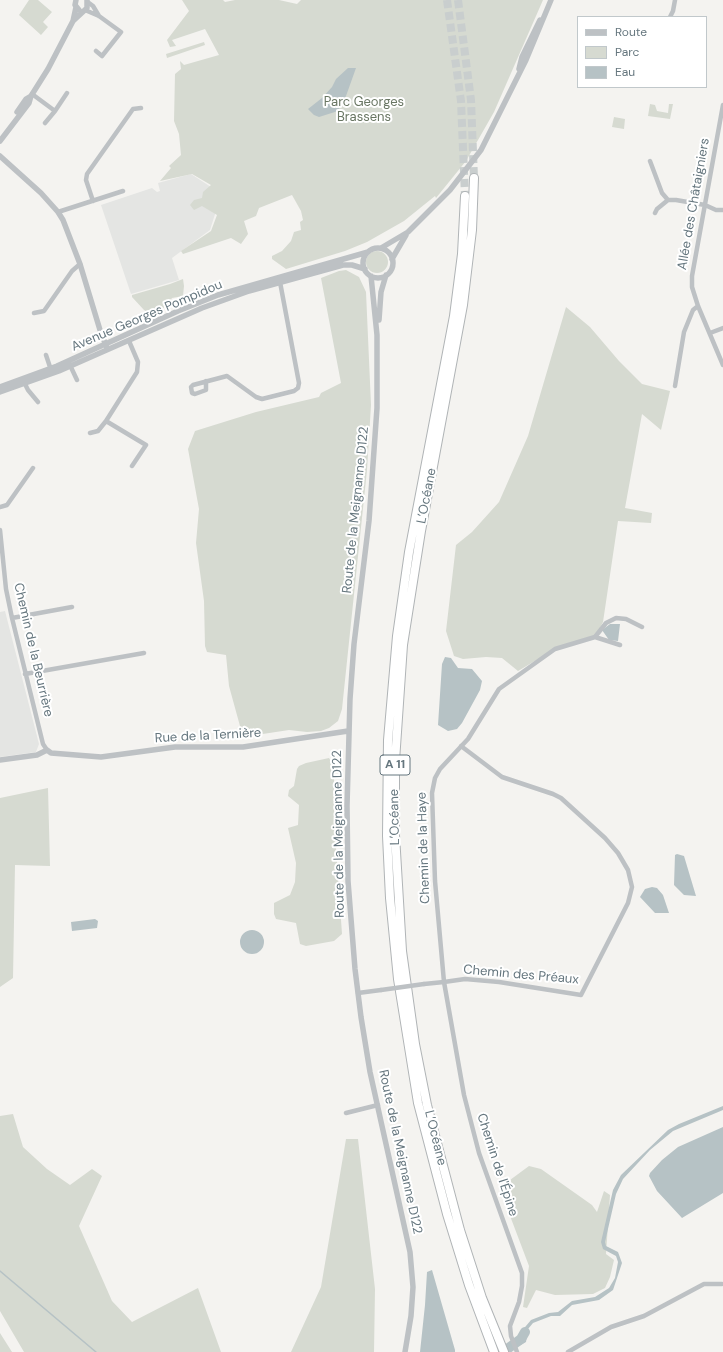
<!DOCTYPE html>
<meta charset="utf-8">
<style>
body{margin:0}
#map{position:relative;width:723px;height:1352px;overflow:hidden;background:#f4f3f0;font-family:"DM Sans",sans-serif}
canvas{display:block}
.legend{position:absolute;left:577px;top:16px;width:130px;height:72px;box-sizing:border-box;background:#fff;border:1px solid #c1c8cb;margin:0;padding:5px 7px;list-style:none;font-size:12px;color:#65767e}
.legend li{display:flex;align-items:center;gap:8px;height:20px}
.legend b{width:20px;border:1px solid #c1c8cb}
</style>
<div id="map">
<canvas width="723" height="1352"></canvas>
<ul class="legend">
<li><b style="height:5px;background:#bdc1c4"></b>Route</li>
<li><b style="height:11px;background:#d6dad1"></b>Parc</li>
<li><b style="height:11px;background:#b6c2c5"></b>Eau</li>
</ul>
</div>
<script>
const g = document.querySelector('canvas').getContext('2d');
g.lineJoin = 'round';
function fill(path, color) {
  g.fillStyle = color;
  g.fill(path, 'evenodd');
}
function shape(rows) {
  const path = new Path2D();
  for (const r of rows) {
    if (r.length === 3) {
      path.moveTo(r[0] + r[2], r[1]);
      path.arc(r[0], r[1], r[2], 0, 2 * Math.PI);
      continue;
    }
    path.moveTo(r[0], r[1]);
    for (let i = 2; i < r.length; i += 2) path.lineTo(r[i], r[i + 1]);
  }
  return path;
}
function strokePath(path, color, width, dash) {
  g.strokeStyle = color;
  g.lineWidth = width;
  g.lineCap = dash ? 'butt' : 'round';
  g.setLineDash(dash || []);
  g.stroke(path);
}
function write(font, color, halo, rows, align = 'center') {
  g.font = font + ' "DM Sans",sans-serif';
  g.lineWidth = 4;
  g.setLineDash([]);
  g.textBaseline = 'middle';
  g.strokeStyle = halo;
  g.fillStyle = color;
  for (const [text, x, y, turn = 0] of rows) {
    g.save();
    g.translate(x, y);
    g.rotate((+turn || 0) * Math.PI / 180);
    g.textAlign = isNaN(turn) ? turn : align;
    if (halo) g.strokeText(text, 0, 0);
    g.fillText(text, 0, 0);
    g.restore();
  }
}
const built = shape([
 [191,174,211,187,216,211,210,230,172,258,179,280,131,294,101,205,152,188,157,192,160,191,158,183],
 [5,611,39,744,36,752,0,757,0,612]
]);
const green = shape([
 [29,0,38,0,52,12,43,22,48,27,41,35,19,15],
 [182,0,223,0,225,2,235,0,279,0,297,4,301,0,543,0,494,112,466,161,436,198,435,196,404,221,367,242,345,251,286,269,272,259,272,256,282,251,291,241,294,232,301,230,300,222,303,220,301,211,292,195,259,208,256,216,244,221,248,234,241,244,231,238,183,254,181,251,211,231,217,215,202,206,194,210,190,205,194,200,202,198,203,192,211,185,192,174,160,181,171,168,169,166,181,155,179,134,174,121,175,74,181,69,180,61,184,65,219,55,205,29,172,40,176,46,170,47,167,40,189,11],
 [204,42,205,45,167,58,166,54],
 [650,104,655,105,657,111,668,113,669,104,673,104,670,119,648,116],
 [614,117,625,119,624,129,612,127],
 [377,262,11],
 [346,270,359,277,366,292,371,405,367,470,342,709,338,721,329,728,321,731,307,732,289,730,243,737,229,686,226,655,207,652,205,646,204,601,196,543,199,509,188,449,195,431,256,412,319,397,321,393,341,383,321,278,339,271],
 [183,279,184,286,183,296,172,298,167,306,151,314,144,310,132,297,132,295,170,284],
 [566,307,590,327,619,361,642,384,670,391,661,430,642,414,625,508,652,513,651,523,618,521,603,622,595,637,555,649,518,671,502,658,486,657,463,659,454,656,446,631,456,545,472,532,499,502,528,436],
 [329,758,334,766,334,820,342,934,334,941,306,946,300,944,296,923,276,919,274,914,274,903,290,895,295,882,296,863,288,828,298,825,299,805,288,796,289,790,294,786,297,769,299,766,306,763],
 [48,788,50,866,15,865,13,978,0,987,0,798],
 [13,1114,23,1147,47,1169,70,1185,92,1169,102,1176,79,1226,112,1301,132,1322,198,1288,221,1352,24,1352,0,1311,0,1116],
 [346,1139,358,1139,375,1289,374,1352,291,1352,321,1287],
 [529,1166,541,1169,592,1205,597,1212,604,1191,610,1195,606,1254,614,1260,610,1277,605,1288,593,1294,555,1295,536,1290,527,1308,523,1307,529,1266,501,1192,510,1180],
 [0,1333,12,1352,0,1352]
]);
const water = shape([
 [348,68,356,68,346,96,338,111,319,117,314,115,308,109,322,98,332,87,336,79],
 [610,624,620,624,618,641,609,640,602,630],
 [445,657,451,658,458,668,472,669,482,681,480,690,462,723,457,729,448,731,438,725,442,664],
 [677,854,684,856,696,896,684,895,674,885,675,855],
 [652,887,657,888,663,895,669,913,655,913,640,897,645,889],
 [95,919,98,921,97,928,72,931,71,922],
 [252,942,12],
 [723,1106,723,1110,673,1131,650,1150,623,1179,616,1194,605,1242,606,1246,618,1252,622,1263,613,1290,599,1300,572,1305,560,1316,551,1316,533,1323,528,1329,526,1342,519,1346,515,1339,531,1320,549,1313,558,1312,572,1301,595,1297,609,1288,615,1278,618,1262,616,1256,603,1249,601,1242,613,1190,621,1175,668,1130,679,1124],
 [723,1127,723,1193,682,1218,657,1191,649,1176,650,1173,662,1160,678,1147],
 [432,1270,455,1350,455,1352,420,1352,425,1305,427,1272]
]);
const stream = shape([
 [0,1271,96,1352]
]);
const river = shape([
 [503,1352,521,1339,525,1332]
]);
const motorwayTunnel = shape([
 [447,0,461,101,465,196],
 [458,0,471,100,474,178]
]);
const minor = shape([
 [89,3,93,6,99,16],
 [85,10,99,16,121,32,102,56,96,51],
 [670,17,673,11,675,0],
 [32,94,55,111,45,123],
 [723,105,692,276,692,287,698,306,723,365],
 [55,111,67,93],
 [650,161,662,193,668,200,676,200,705,205,716,210,723,210],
 [93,201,86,180,87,174,133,109,141,108],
 [58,212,123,191],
 [655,213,657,209,668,200],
 [34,313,44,311,72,271,80,264],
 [710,333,723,328],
 [46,355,51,370],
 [69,363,77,380],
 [23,380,28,390,38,402],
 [206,381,206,390,195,394,192,393,191,387,193,385,227,376,256,397,262,399,294,391,298,388,299,383,280,282],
 [675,386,684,332,693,310,698,306],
 [106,421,137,372,138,362,129,341],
 [90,433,98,431,106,421,146,445,132,466],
 [0,507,7,505,33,468],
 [0,530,6,589,12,618,43,744,47,750],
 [12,618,72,607],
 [595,637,620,645],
 [25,674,144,653],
 [461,746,502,777,553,794,561,798,605,838,618,853,628,870,632,887,628,903,581,995,499,982,465,979,444,982,464,1095,479,1153,522,1273,522,1286,519,1302,510,1326,511,1336,517,1352],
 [424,984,444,982,435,881,432,793,435,778,440,769,468,739,499,689,555,649,595,637,606,623,616,618,626,619,642,627],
 [358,993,381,990],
 [346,1113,378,1105],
 [568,1352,611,1327,644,1316,704,1284,722,1284]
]);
const tertiary = shape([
 [76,0,75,5,79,10],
 [73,21,87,8,87,0],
 [519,69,522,57,540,20],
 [17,112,26,99,31,96],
 [0,141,29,103,31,96,48,69,73,21,76,7],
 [0,156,41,193,58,212,63,220,80,264,100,330,107,348],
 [381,248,408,232,450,190,481,150,526,60,551,0],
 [378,263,15],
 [392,259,406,235],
 [371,276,377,335,377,408,369,521,354,644,350,699,347,806,348,881,355,969,361,1017,370,1072,410,1252,413,1287,411,1316,405,1352],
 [379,320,381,292,386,275],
 [0,387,57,366,178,311,218,295,368,252],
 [0,392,59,371,202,308,249,291,343,265,352,265,365,269],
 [0,760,37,755,47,750,51,753,101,757,175,747,243,747,348,731]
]);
const motorway = shape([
 [474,178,472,230,463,305,421,531,403,645,395,761,395,835,402,951,415,1044,427,1105,460,1230,482,1298,504,1352],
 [465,196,462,254,454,316,409,552,397,636,388,740,387,836,390,898,398,979,418,1103,447,1214,469,1285,494,1352]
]);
const minorBridge = shape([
 [381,990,424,984]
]);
const shields = [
 [395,765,30]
];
const shieldNames = [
 ["A 11",395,765]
];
const parkNames = [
 ["Parc Georges",364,103],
 ["Brassens",364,118]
];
const streetNames = [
 ["Allée des Châtaigniers",694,204,-80],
 ["Avenue Georges Pompidou",147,316,-23],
 ["L’Océane",427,496,-79],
 ["Route de la Meignanne D122",356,510,-84],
 ["Chemin de la Beurrière",33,650,77],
 ["Rue de la Ternière",208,736,-3],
 ["L’Océane",395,817,-91],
 ["Route de la Meignanne D122",339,834,-91],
 ["Chemin de la Haye",424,848,-92],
 ["Chemin des Préaux",521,975,5],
 ["L’Océane",435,1138,76],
 ["Route de la Meignanne D122",400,1152,78],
 ["Chemin de l'Épine",497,1165,72]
];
fill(built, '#e4e5e3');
fill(green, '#d6dad1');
fill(water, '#b6c2c5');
strokePath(stream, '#b6c2c5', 1.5);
strokePath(river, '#b6c2c5', 10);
strokePath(motorwayTunnel, '#c9cece', 8, [8, 4]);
strokePath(motorway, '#b0b4b6', 10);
strokePath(minor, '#bdc1c4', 4.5);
strokePath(tertiary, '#bdc1c4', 5.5);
strokePath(motorway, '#fff', 8);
strokePath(minorBridge, '#bdc1c4', 4.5);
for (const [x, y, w] of shields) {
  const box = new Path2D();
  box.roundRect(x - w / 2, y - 10, w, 20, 3);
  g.fillStyle = '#fff';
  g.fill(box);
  strokePath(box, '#65767e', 1);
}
write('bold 12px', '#65767e', null, shieldNames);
write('13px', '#697663', '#fff', parkNames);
write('13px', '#65767e', '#fff', streetNames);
</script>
